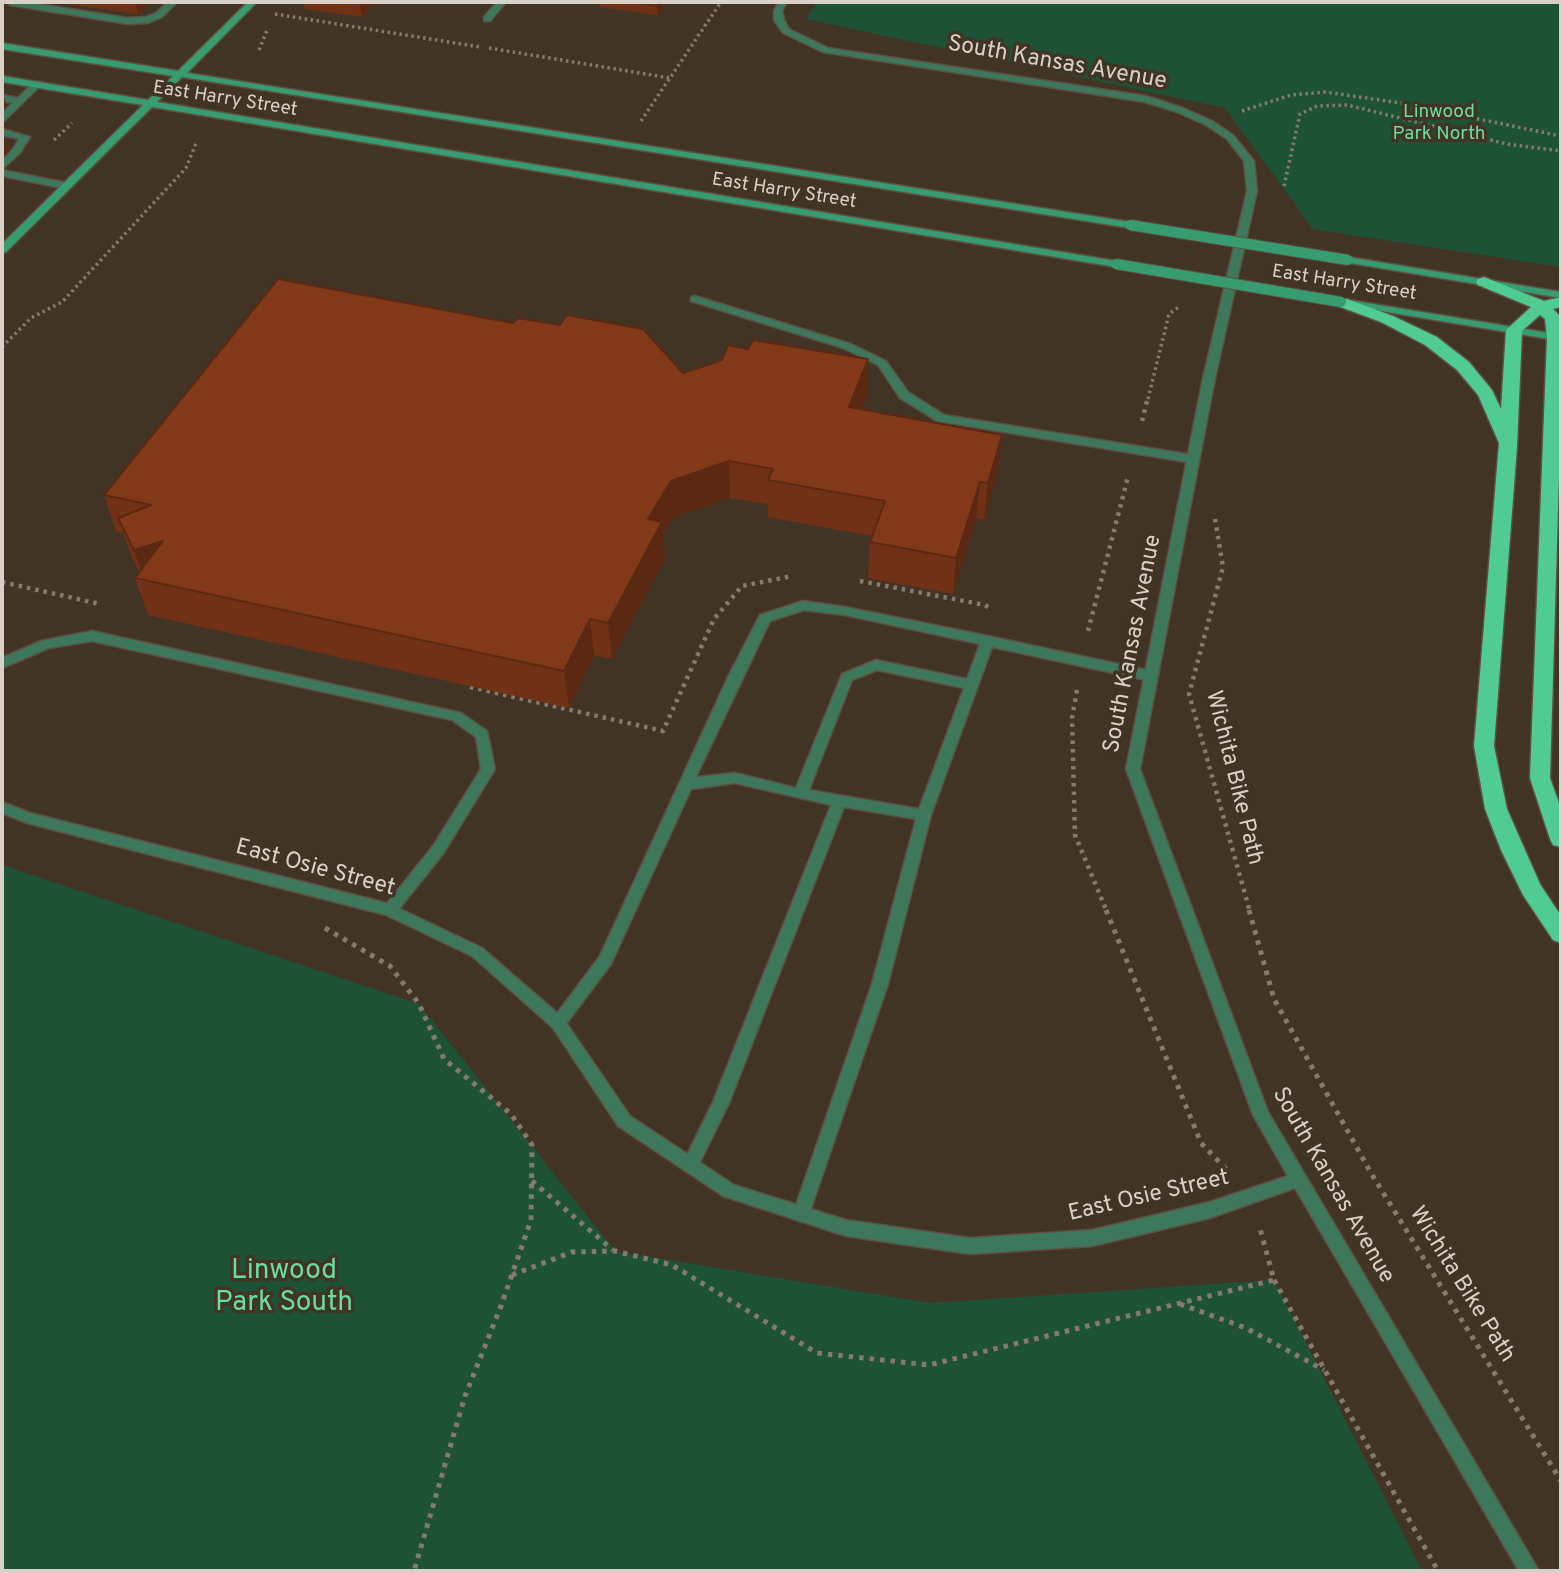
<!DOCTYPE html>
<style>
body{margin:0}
#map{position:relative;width:1563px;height:1573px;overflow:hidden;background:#423425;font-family:Overpass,sans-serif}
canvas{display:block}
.frame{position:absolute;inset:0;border:4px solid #d9d1c8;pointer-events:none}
</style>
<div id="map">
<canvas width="1563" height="1573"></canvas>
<div class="frame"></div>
</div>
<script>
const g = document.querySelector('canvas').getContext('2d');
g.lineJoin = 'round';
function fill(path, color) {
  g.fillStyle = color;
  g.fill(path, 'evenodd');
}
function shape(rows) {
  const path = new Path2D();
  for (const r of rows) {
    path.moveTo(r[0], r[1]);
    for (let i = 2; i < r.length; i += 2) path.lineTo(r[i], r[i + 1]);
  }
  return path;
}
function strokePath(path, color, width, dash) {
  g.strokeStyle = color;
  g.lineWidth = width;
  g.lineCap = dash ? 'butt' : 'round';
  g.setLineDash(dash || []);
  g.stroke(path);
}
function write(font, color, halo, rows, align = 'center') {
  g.font = font + ' Overpass,sans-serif';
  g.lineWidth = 7;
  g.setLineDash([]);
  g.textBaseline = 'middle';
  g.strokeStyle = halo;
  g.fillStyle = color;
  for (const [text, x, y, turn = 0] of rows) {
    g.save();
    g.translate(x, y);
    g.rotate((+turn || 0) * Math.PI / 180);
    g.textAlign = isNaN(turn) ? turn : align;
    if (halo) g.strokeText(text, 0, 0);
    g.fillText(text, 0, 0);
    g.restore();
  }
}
const green = shape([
 [817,2,1561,2,1561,267,1313,229,1225,108,806,19],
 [2,865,419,1004,615,1251,930,1303,1274,1280,1422,1571,2,1571]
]);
const pathFar2 = shape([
 [275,14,480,47],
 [489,48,670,78],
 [259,50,268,28],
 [1242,111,1291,95,1325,92,1401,103,1561,136],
 [641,121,721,2],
 [54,140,72,123],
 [1284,186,1300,114,1317,106,1347,105,1507,144,1561,151],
 [2,347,31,318,62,302,186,168,197,141],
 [1148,399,1169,314,1180,306]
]);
const pathFar1 = shape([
 [1142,421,1148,397],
 [1215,519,1223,567,1189,694,1250,912],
 [860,581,985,605,991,609],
 [2,582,100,604],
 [1088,631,1128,477],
 [470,687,663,731,714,619,742,586,792,576],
 [1077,690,1072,718,1075,835,1107,912]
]);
const path = shape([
 [1106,910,1201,1143,1228,1171],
 [1249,910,1274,999,1371,1173,1561,1481],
 [325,928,390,966,419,1004,444,1059,511,1114,532,1145,531,1220,501,1306,465,1396,414,1571],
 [532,1181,613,1250],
 [512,1275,572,1252,615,1251,672,1265,817,1353,929,1365,1274,1280,1259,1225],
 [1274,1280,1438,1571],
 [1180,1304,1246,1328,1324,1370]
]);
const lane = shape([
 [6,2,25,2,128,18,146,17,156,13,168,2,177,2,162,17,147,23,128,24,10,5,6,2],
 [497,2,506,2,490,21,484,21,484,17,497,2],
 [33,83,41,85,5,120,2,121,2,113,13,103,2,101,2,95,18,98,33,83],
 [2,129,30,137,20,153,2,169,2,161,13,149,19,139,2,135,2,129],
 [2,170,67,183,72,186,67,189,2,176,2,170],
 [695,296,851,344,886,361,908,392,944,415,1193,455,1199,459,1193,463,937,421,900,398,878,365,843,348,691,301,691,297,695,296],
 [803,601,845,607,988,636,1151,671,1158,676,1151,681,992,647,931,815,888,984,809,1214,807,1219,801,1222,795,1219,793,1214,872,984,916,819,844,807,729,1103,696,1170,690,1172,684,1170,682,1165,713,1102,831,805,735,783,691,789,611,964,563,1028,558,1030,553,1028,550,1023,600,956,729,675,760,615,803,601],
 [804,610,845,615,980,644,967,679,876,660,842,674,796,788,735,773,696,777,770,621,804,610],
 [877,670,964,688,919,809,809,790,852,680,877,670],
 [92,631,461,713,487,731,495,769,443,854,395,914,385,914,383,910,385,906,433,846,481,769,476,737,452,720,92,641,49,648,2,668,2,658,41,641,92,631]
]);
const street = shape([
 [779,2,787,2,782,11,784,20,789,29,828,48,1146,96,1183,108,1212,121,1233,135,1254,161,1257,191,1215,378,1140,769,1268,1112,1539,1571,1519,1571,1295,1188,1210,1218,1092,1246,970,1254,846,1236,723,1196,618,1126,553,1028,472,956,386,915,27,823,2,813,2,802,30,813,390,904,482,948,563,1018,630,1116,734,1185,846,1220,970,1238,1092,1230,1210,1202,1288,1176,1253,1115,1126,769,1203,378,1247,191,1244,161,1227,139,1206,125,1177,112,1145,102,823,52,783,33,774,20,774,11,779,2]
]);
const secondary = shape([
 [248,2,257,2,187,73,1130,222,1135,225,1130,228,182,77,157,102,1116,261,1121,264,1116,267,152,107,6,252,2,253,2,244,143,105,2,82,2,76,148,100,173,76,2,49,2,43,178,71,248,2],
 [1348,257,1561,292,1561,298,1344,262,1344,258,1348,257],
 [1349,300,1561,335,1561,341,1345,305,1345,301,1349,300]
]);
const highway = shape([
 [1484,277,1544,301,1561,297,1561,307,1553,309,1561,317,1561,408,1550,778,1561,809,1561,847,1553,845,1550,839,1530,778,1547,337,1545,319,1540,315,1522,331,1517,447,1494,746,1507,809,1540,884,1561,916,1561,943,1553,940,1523,895,1501,850,1485,809,1474,746,1499,443,1478,395,1457,370,1425,345,1381,322,1335,305,1333,302,1335,299,1347,299,1393,316,1437,337,1469,362,1492,390,1501,409,1506,330,1531,307,1478,285,1476,282,1478,279,1484,277]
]);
const secondaryBridge = shape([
 [1130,225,1348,260],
 [1116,264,1341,302]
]);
const wall = shape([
 [51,2,151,2,138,14],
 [303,2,375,2,362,17,305,9],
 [600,2,667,2,658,15,600,7],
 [748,349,868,359,867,396,862,409,998,471,984,520,976,518,953,594,868,578,870,542,872,536,768,517,768,504,730,498,673,517,663,534,665,558,612,659,594,655,569,708,148,615,135,578,139,572,131,555,123,533,116,532,104,495,683,373,722,360]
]);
const shadedWall = shape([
 [135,2,151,2,138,14],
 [359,2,375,2,362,17],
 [660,2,667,2,658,15,657,6],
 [3,94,6,104,2,108,2,95],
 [6,141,9,151,2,158,2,145],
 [868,359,867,396,848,443,849,407],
 [1002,435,998,471,984,520,988,483],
 [729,461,730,498,673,517,663,534,665,558,612,659,608,623,648,519,671,481],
 [980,482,976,518,953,594,956,558],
 [163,541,144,580,134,550],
 [590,619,594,655,569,708,564,671]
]);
const building = shape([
 [629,2,660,2,657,6,629,2],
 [278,279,513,323,518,318,560,325,567,315,643,329,683,373,722,360,728,345,748,349,753,340,868,359,849,407,1002,435,988,483,980,482,956,558,870,542,885,501,768,480,773,469,729,461,671,481,648,519,662,522,608,623,590,619,564,671,135,578,163,541,134,550,118,518,151,505,104,495,278,279]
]);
const farStreetnames = [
 ["East Harry Street",225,100,9],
 ["East Harry Street",784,192,9],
 ["East Harry Street",1344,284,9]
];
const farParknames = [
 ["Linwood",1439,113],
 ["Park North",1439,135]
];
const streetNames = [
 ["South Kansas Avenue",1057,64,10],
 ["South Kansas Avenue",1134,644,-79],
 ["Wichita Bike Path",1233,778,76],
 ["East Osie Street",315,869,15],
 ["South Kansas Avenue",1332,1186,60],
 ["East Osie Street",1149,1197,-13],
 ["Wichita Bike Path",1461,1285,58]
];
const nearParknames = [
 ["Linwood",284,1272],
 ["Park South",284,1304]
];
fill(green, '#1e5236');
strokePath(lane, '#5d5042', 3);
strokePath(street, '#5d5042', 3);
strokePath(secondary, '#5d5042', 3);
strokePath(highway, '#5d5042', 3);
strokePath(pathFar2, '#867a6e', 3.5, [2.5, 3.5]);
strokePath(pathFar1, '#867a6e', 4.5, [3.5, 5]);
strokePath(path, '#867a6e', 5, [4.5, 6]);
fill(lane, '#3e785c');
fill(street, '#3e785c');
fill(secondary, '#379c6f');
fill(highway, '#50cb93');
strokePath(secondaryBridge, '#5d5042', 12, []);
strokePath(secondaryBridge, '#379c6f', 10);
fill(wall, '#703116');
fill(shadedWall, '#5b2812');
fill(building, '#823919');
strokePath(building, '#5b2812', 2);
write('19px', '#d9d1c8', '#423425', farStreetnames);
write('19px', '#6ade9f', '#423425', farParknames);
write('23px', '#d9d1c8', '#423425', streetNames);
write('28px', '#6ade9f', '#423425', nearParknames);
</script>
